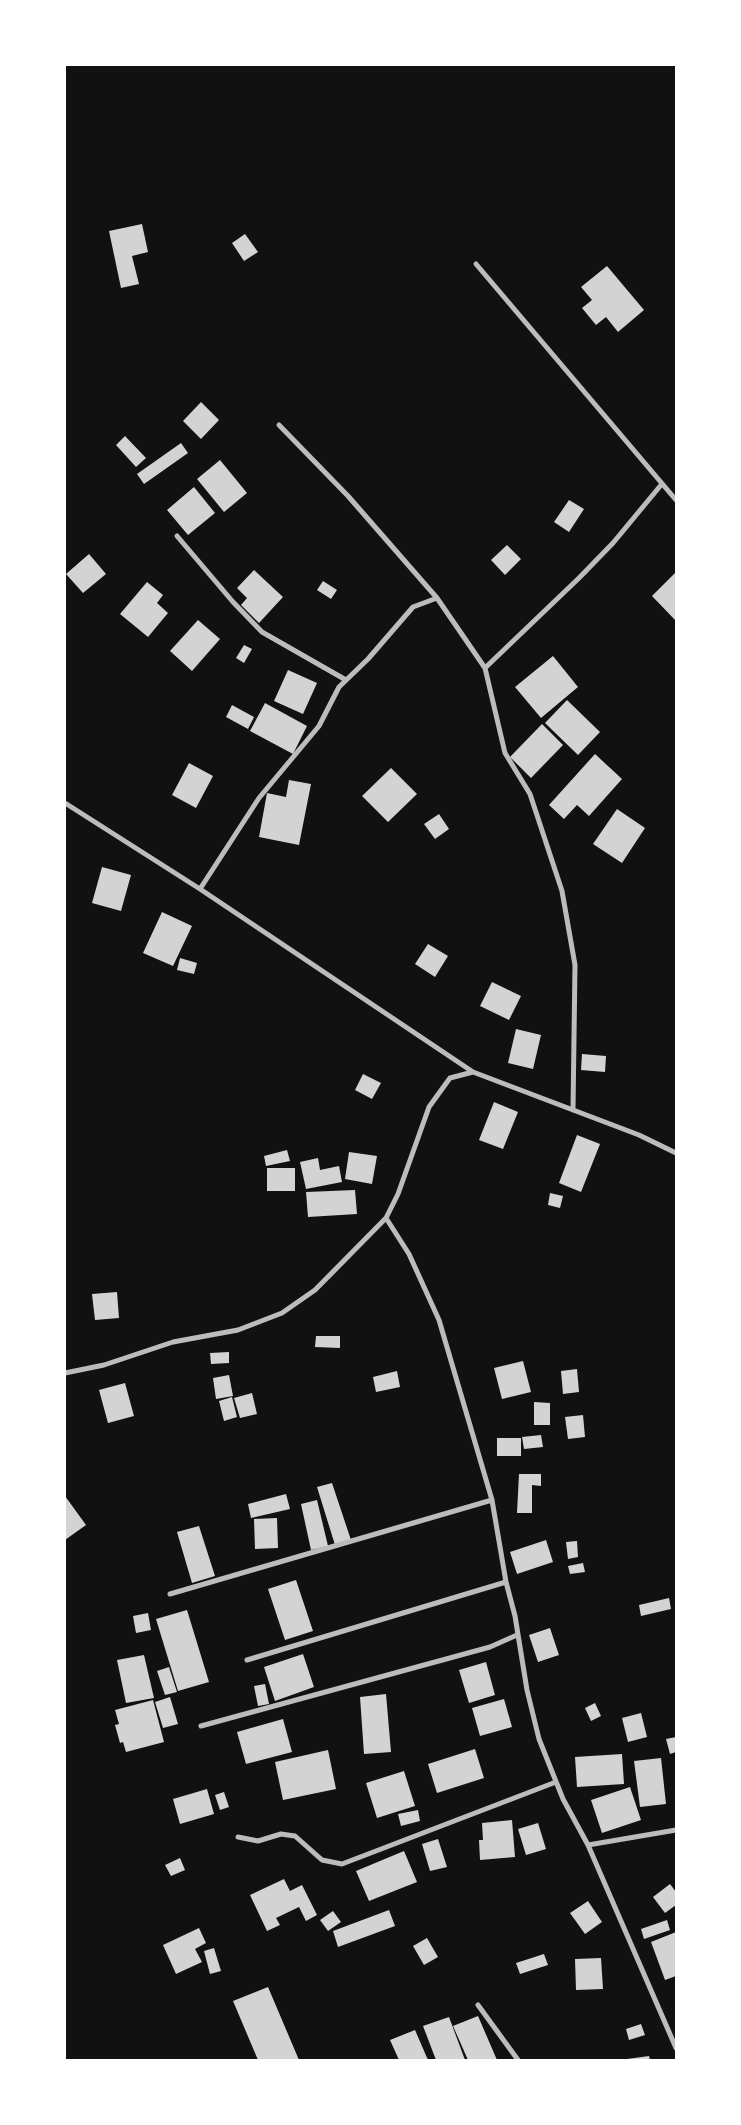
<!DOCTYPE html>
<style>
body{margin:0}
#map{position:relative;width:741px;height:2125px;overflow:hidden;background:#111;font-family:"Source Sans 3",sans-serif}
canvas{display:block}
.frame{position:absolute;inset:0;border:66px solid #fff;pointer-events:none}
</style>
<div id="map">
<canvas width="741" height="2125"></canvas>
<div class="frame"></div>
</div>
<script>
const g = document.querySelector('canvas').getContext('2d');
g.lineJoin = 'round';
function fill(path, color) {
  g.fillStyle = color;
  g.fill(path, 'evenodd');
}
function shape(rows) {
  const path = new Path2D();
  for (const r of rows) {
    path.moveTo(r[0], r[1]);
    for (let i = 2; i < r.length; i += 2) path.lineTo(r[i], r[i + 1]);
  }
  return path;
}
function strokePath(path, color, width, dash) {
  g.strokeStyle = color;
  g.lineWidth = width;
  g.lineCap = dash ? 'butt' : 'round';
  g.setLineDash(dash || []);
  g.stroke(path);
}
const building = shape([
 [142,224,148,252,132,256,139,284,121,288,109,231],
 [245,234,258,252,244,261,232,243],
 [607,266,644,310,618,332,606,317,596,325,582,308,592,300,581,287],
 [201,402,219,420,201,439,183,421],
 [125,436,146,458,136,467,116,445],
 [181,443,188,453,144,484,137,474],
 [220,460,247,493,224,512,197,479],
 [194,487,215,513,188,535,167,510],
 [569,500,584,509,569,532,554,522],
 [507,545,521,559,505,575,491,560],
 [89,554,106,574,83,593,66,574],
 [254,570,283,597,259,623,241,605,247,598,237,588],
 [676,572,676,621,652,596],
 [323,581,337,590,331,599,317,590],
 [147,582,163,595,157,603,168,613,148,637,120,614],
 [198,620,220,639,192,671,170,651],
 [244,645,252,649,244,663,236,658],
 [553,656,578,687,541,718,515,687],
 [288,670,317,683,303,714,274,701],
 [567,700,600,732,578,755,545,723],
 [265,703,307,726,293,754,250,731],
 [232,705,254,717,248,729,226,717],
 [542,724,563,745,531,778,510,757],
 [595,754,622,779,589,816,577,805,564,819,549,805],
 [189,763,213,776,196,808,172,795],
 [391,768,417,794,388,822,362,796],
 [289,780,311,784,299,845,259,837,267,793,286,797],
 [617,809,645,828,622,863,593,844],
 [439,814,449,829,435,839,424,824],
 [102,867,131,875,121,911,92,903],
 [162,912,192,926,173,966,143,953],
 [428,944,448,956,435,977,415,964],
 [180,958,197,963,194,974,177,970],
 [492,982,521,996,509,1020,480,1006],
 [516,1029,541,1035,533,1069,508,1063],
 [582,1054,606,1056,605,1072,581,1070],
 [363,1074,381,1083,372,1099,355,1090],
 [494,1102,518,1112,503,1149,479,1140],
 [577,1135,600,1144,581,1192,559,1183],
 [287,1150,290,1161,266,1166,264,1156],
 [349,1152,377,1156,372,1184,345,1179],
 [318,1158,320,1170,339,1166,342,1182,306,1189,300,1162],
 [267,1168,295,1168,295,1191,267,1191],
 [355,1190,357,1214,308,1217,306,1192],
 [550,1193,563,1196,560,1208,548,1205],
 [117,1292,119,1318,95,1320,92,1294],
 [316,1336,340,1336,340,1348,315,1347],
 [229,1352,229,1363,211,1364,210,1353],
 [523,1361,531,1392,502,1399,494,1368],
 [577,1369,579,1392,563,1394,561,1371],
 [397,1371,400,1387,376,1392,373,1377],
 [229,1375,233,1396,216,1399,213,1378],
 [125,1383,134,1416,108,1423,99,1390],
 [252,1393,257,1414,240,1418,234,1398],
 [232,1397,237,1417,224,1421,219,1401],
 [534,1402,550,1403,550,1425,534,1425],
 [583,1415,585,1437,568,1439,565,1417],
 [541,1435,543,1447,524,1449,522,1437],
 [497,1438,521,1438,521,1456,497,1456],
 [519,1474,541,1474,541,1486,532,1485,532,1513,517,1513],
 [332,1483,351,1540,335,1545,317,1487],
 [286,1494,290,1509,251,1518,248,1504],
 [65,1496,86,1525,65,1540],
 [317,1500,328,1546,311,1550,301,1504],
 [277,1518,278,1548,255,1549,254,1519],
 [199,1526,215,1576,192,1583,177,1532],
 [546,1540,553,1562,517,1574,510,1552],
 [577,1541,578,1557,568,1559,566,1542],
 [583,1563,585,1572,570,1574,568,1566],
 [296,1580,313,1631,285,1640,268,1589],
 [669,1598,671,1609,641,1616,639,1605],
 [187,1610,209,1682,178,1691,156,1619],
 [148,1613,151,1630,136,1633,133,1616],
 [550,1628,559,1655,538,1662,529,1635],
 [303,1654,314,1687,275,1701,264,1667],
 [144,1655,154,1698,126,1703,117,1660],
 [486,1662,495,1695,469,1703,459,1670],
 [169,1667,177,1692,165,1695,157,1671],
 [265,1684,269,1704,258,1706,254,1686],
 [386,1694,391,1752,364,1754,360,1697],
 [170,1697,178,1724,163,1728,155,1702],
 [504,1699,512,1727,480,1736,472,1708],
 [153,1700,164,1742,126,1752,123,1742,120,1743,115,1725,119,1724,115,1710],
 [595,1703,601,1716,591,1721,585,1708],
 [641,1713,647,1737,628,1742,622,1718],
 [283,1719,292,1752,246,1764,237,1732],
 [676,1737,676,1752,670,1754,666,1739],
 [475,1749,484,1778,437,1793,428,1764],
 [328,1750,336,1789,283,1800,275,1762],
 [622,1754,624,1784,577,1787,575,1757],
 [661,1758,666,1804,640,1807,634,1761],
 [404,1771,415,1806,377,1818,366,1783],
 [630,1787,641,1820,602,1833,591,1800],
 [207,1789,214,1814,180,1824,173,1799],
 [224,1792,229,1807,220,1810,215,1795],
 [418,1810,420,1821,401,1826,398,1814],
 [512,1820,515,1857,480,1860,479,1840,483,1840,482,1823],
 [538,1823,546,1849,526,1855,518,1829],
 [438,1839,447,1867,430,1871,422,1844],
 [404,1851,417,1882,369,1901,356,1871],
 [180,1858,185,1870,171,1876,165,1865],
 [284,1879,290,1891,302,1885,317,1915,306,1921,299,1907,276,1918,280,1925,267,1931,250,1895],
 [670,1884,676,1892,676,1905,665,1913,653,1897],
 [588,1901,602,1922,585,1934,570,1913],
 [389,1910,395,1926,338,1947,333,1931],
 [333,1911,341,1922,328,1931,320,1920],
 [667,1920,670,1930,644,1939,641,1929],
 [199,1928,206,1943,195,1949,202,1962,176,1974,163,1945],
 [676,1932,676,1976,665,1980,651,1942],
 [427,1938,438,1957,424,1965,413,1946],
 [214,1948,221,1971,210,1974,204,1951],
 [544,1954,548,1965,520,1974,516,1963],
 [601,1958,603,1989,576,1990,575,1959],
 [268,1987,299,2060,258,2060,233,2001],
 [478,2016,497,2060,468,2060,453,2026],
 [449,2017,465,2060,436,2060,423,2026],
 [641,2024,645,2035,629,2040,626,2029],
 [415,2030,428,2060,399,2060,390,2040],
 [649,2056,650,2060,627,2060,627,2059]
]);
const minor = shape([
 [476,264,676,500],
 [279,425,348,496,437,598,485,668,505,753,530,794,562,891,575,965,573,1110],
 [177,536,233,602,262,632,346,680],
 [485,668,579,578,613,543,661,485],
 [65,803,200,889,473,1072],
 [200,889,259,798,319,726,339,687,368,659,413,607,437,598],
 [386,1218,409,1254,439,1320,492,1500,506,1582,515,1616,527,1690,539,1739,563,1799,588,1845,676,2048],
 [65,1373,104,1365,173,1342,238,1330,282,1313,315,1290,386,1218,398,1194,429,1107,450,1078,473,1072,639,1135,676,1153],
 [170,1594,492,1500],
 [247,1660,506,1582],
 [201,1726,490,1647,517,1635],
 [238,1837,258,1841,281,1834,295,1836,322,1860,342,1864,556,1782],
 [588,1845,676,1830],
 [478,2005,518,2060]
]);
fill(building, '#d3d3d3');
strokePath(minor, '#bcbcbc', 5);
</script>
